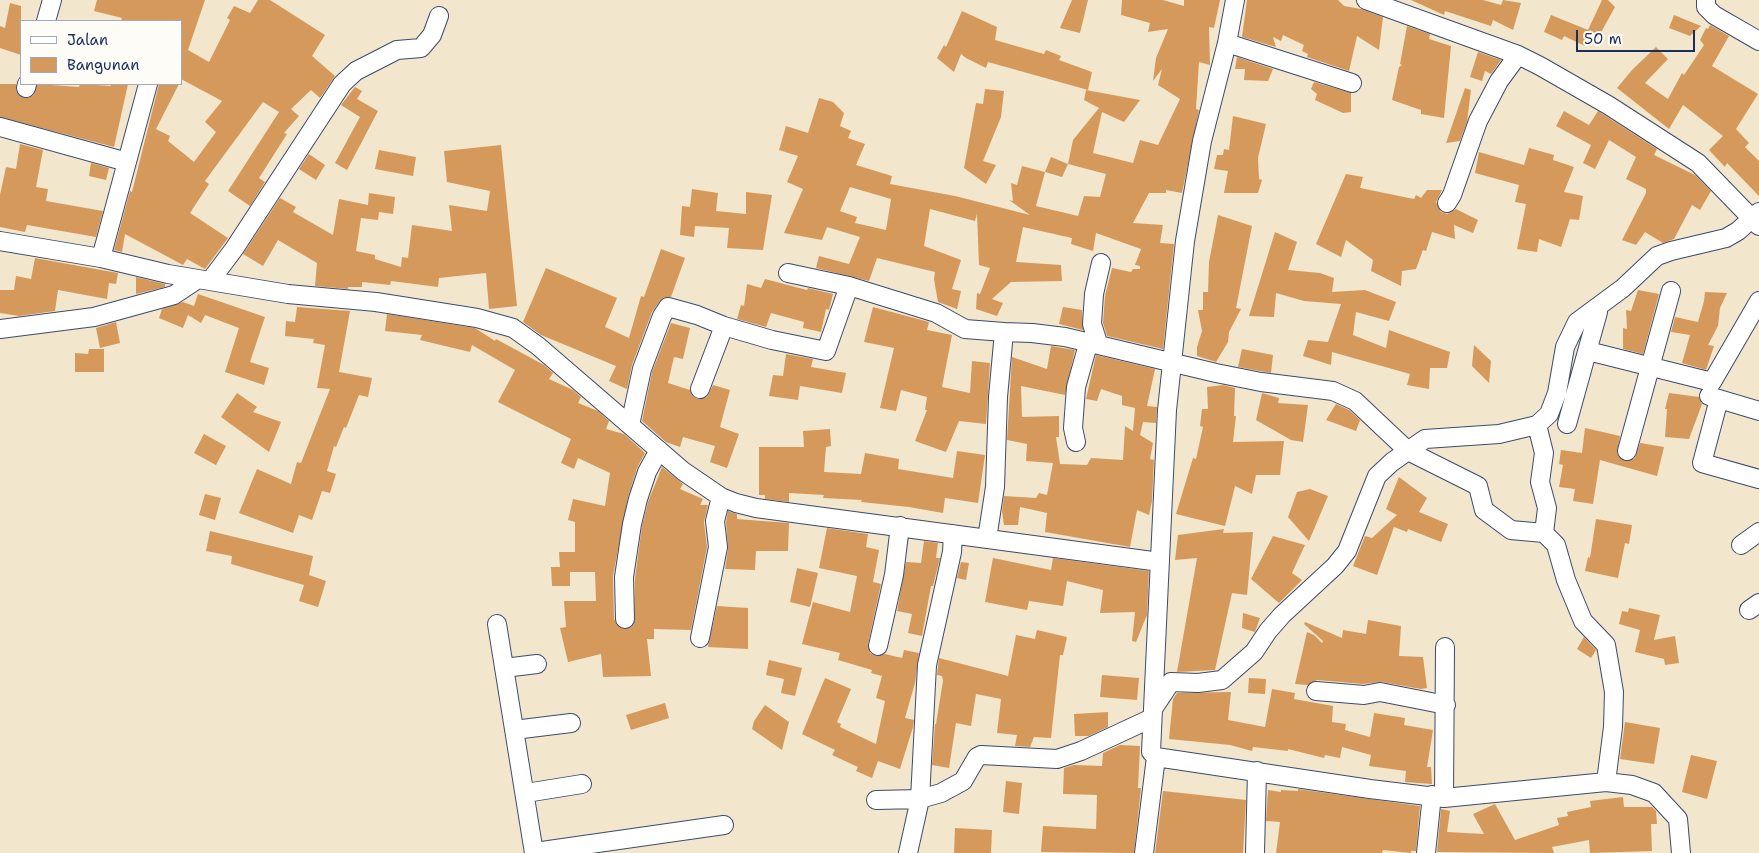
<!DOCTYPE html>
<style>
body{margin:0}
#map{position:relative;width:1759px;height:853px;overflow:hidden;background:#f2e6cc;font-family:"Shantell Sans",sans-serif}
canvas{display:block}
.legend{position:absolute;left:20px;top:20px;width:162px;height:65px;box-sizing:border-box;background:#fdfcf7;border:1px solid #a3aaba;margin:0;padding:6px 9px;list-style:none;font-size:15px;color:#1b2f5e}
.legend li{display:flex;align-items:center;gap:10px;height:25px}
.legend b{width:25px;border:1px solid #a3aaba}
.scale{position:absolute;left:1576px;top:30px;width:119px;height:22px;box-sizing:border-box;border:2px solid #1b2f5e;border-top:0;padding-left:6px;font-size:15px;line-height:18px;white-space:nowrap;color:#1b2f5e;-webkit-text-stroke:4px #fdfcf7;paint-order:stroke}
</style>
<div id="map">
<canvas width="1759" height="853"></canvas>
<ul class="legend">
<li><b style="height:6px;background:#fff"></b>Jalan</li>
<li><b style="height:14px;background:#d59a5b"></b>Bangunan</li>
</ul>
<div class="scale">50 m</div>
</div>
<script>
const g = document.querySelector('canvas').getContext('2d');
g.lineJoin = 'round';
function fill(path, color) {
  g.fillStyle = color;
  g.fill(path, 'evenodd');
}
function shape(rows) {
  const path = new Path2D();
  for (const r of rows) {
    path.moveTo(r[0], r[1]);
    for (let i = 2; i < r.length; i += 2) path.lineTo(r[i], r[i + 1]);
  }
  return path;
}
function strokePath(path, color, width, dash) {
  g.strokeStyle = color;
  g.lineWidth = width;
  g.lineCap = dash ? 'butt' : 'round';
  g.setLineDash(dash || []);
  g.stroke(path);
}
const building = shape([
 [97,0,205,0,188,50,209,62,230,20,227,18,234,6,250,13,258,0,270,0,325,35,312,56,335,76,320,98,311,90,291,109,299,116,284,133,287,134,259,178,265,182,250,206,228,191,279,112,263,102,205,181,209,184,190,213,228,238,205,269,187,259,183,265,125,234,122,252,114,250,130,191,132,192,159,84,179,84,156,129,170,136,168,141,194,162,216,132,205,122,222,101,181,79,181,21,121,21,122,18,94,11],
 [1072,0,1088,0,1080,33,1060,28],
 [1122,0,1163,0,1184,6,1184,0,1220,0,1214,28,1209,27,1210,65,1199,62,1196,109,1199,110,1182,193,1166,190,1166,193,1149,193,1133,223,1163,225,1160,243,1174,244,1163,349,1107,336,1103,323,1105,296,1112,268,1131,272,1133,269,1140,269,1140,266,1135,265,1141,249,1096,233,1093,251,1071,244,1072,238,1023,227,1016,262,1061,265,1062,281,1011,282,992,299,1003,303,997,316,976,309,977,293,980,294,990,268,979,265,977,214,975,221,930,209,924,246,961,260,952,289,961,291,957,309,938,302,934,279,935,272,877,258,869,281,816,268,819,256,849,264,860,237,827,227,822,240,784,233,803,189,787,182,798,156,779,150,786,126,808,133,819,98,833,102,844,113,840,126,851,131,848,138,865,144,856,165,892,176,890,184,955,196,1030,215,1009,200,1013,201,1011,183,1017,185,1022,166,1045,172,1036,206,1078,216,1084,196,1100,197,1106,174,1068,164,1073,140,1099,108,1084,100,1086,90,1140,100,1124,122,1102,112,1093,153,1133,163,1140,140,1158,145,1180,99,1158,85,1162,69,1153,81,1156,58,1168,29,1148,32,1150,23,1121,15],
 [850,187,891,199,886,230,855,223,857,217,840,211],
 [1247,0,1338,0,1344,6,1361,9,1383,17,1379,50,1357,36,1349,71,1307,57,1308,54,1302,51,1304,45,1283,35,1281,41,1273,37,1276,47,1242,37],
 [1411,0,1483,0,1501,5,1503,0,1521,3,1513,30,1493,20,1491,26,1445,11,1444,15],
 [1602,0,1608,0,1615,7,1598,38,1590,34,1585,46,1564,36,1562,40,1544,32,1551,15,1588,30],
 [10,3,21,6,21,55,0,48,0,26,5,28],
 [962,11,997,27,995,40,1044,54,1046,50,1061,56,1059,60,1092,72,1088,90,988,62,986,68,966,58,961,54,954,72,937,58,944,45,946,47],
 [1674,15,1701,26,1690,36,1669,28],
 [1710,25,1729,36,1712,66,1758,94,1736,129,1749,143,1745,147,1759,161,1759,196,1727,163,1725,167,1709,150,1723,136,1683,105,1669,129,1617,88,1632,70,1656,47,1668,59,1645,83,1668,99,1682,73,1684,75,1704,45,1700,40,1706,28,1708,29],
 [1407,26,1430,34,1429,39,1451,46,1444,118,1421,114,1421,110,1392,100,1399,67,1402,65,1400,64],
 [1478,52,1501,60,1491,74,1485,71,1482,81,1470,77],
 [1237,57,1273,69,1268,81,1244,80,1245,69,1235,69],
 [1314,82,1351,93,1351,112,1343,113,1315,100,1317,94,1311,89],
 [0,84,16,84,16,91,24,98,34,95,37,84,79,87,80,84,111,86,111,84,128,84,114,147,0,117],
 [355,87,362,91,357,99,378,111,347,170,335,163,360,117,341,105],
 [1465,88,1471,90,1467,122,1460,141,1446,143],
 [985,89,1004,91,1001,117,983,161,996,165,986,184,964,168,976,103,983,104],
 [1564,111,1589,125,1598,111,1657,149,1654,155,1695,175,1711,191,1700,210,1692,205,1674,239,1663,243,1645,232,1636,245,1622,240,1646,193,1646,189,1626,179,1636,157,1609,140,1595,169,1583,163,1591,145,1556,126],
 [1233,116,1266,124,1258,158,1259,179,1262,180,1258,193,1224,193,1228,171,1214,169,1217,155,1223,155,1224,149,1229,150],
 [20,144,43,150,36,187,48,189,46,201,103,211,96,237,27,225,25,232,0,227,0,195,6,167,16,169],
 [501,145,517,306,489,309,486,273,439,278,438,287,391,281,390,285,362,282,362,287,348,287,348,289,315,286,317,263,278,240,263,266,243,254,280,198,296,207,293,212,333,235,339,199,368,205,369,193,395,197,393,214,379,212,378,220,361,218,356,251,375,255,375,259,401,267,402,257,408,258,412,225,452,231,449,205,487,211,490,191,447,182,444,151],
 [1529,148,1554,155,1553,160,1574,167,1564,192,1583,196,1579,220,1570,219,1561,247,1539,239,1537,252,1517,249,1526,204,1515,202,1519,185,1475,173,1479,152,1524,165],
 [379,150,416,157,413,176,375,169],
 [309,154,325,165,316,180,299,169],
 [1051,157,1068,164,1062,177,1045,172],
 [91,163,109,168,106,180,89,176],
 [1346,174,1363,177,1360,188,1414,199,1416,195,1421,198,1427,190,1442,190,1436,202,1441,212,1447,214,1456,209,1478,220,1473,233,1454,225,1455,239,1432,232,1426,251,1423,250,1416,269,1402,271,1401,286,1371,271,1373,260,1346,240,1341,257,1316,244],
 [692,189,718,193,716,211,746,214,746,192,772,195,763,250,727,248,729,228,695,226,694,237,680,235,682,206,690,207],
 [1218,215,1252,226,1236,308,1241,309,1229,332,1228,342,1216,362,1197,356,1197,347,1202,331,1198,310,1203,310,1203,292,1208,292,1209,262],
 [1275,232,1297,242,1288,270,1320,273,1334,278,1332,292,1365,290,1396,302,1389,321,1356,312,1353,335,1386,348,1389,330,1450,352,1447,368,1430,368,1429,389,1407,385,1410,374,1332,352,1331,365,1303,356,1308,340,1328,342,1341,304,1304,301,1276,293,1274,317,1249,316],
 [661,249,685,258,671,297,665,297,660,301,652,312,632,365,627,389,609,381,616,366,541,335,523,322,546,268,617,298,605,327,629,338,641,296,644,297],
 [35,258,118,273,116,284,109,283,107,299,58,290,55,311,19,316,0,313,0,290,14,290,16,276,31,279],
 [136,277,165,284,165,287,136,294],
 [765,279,807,290,808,288,833,294,829,310,826,309,821,332,803,328,804,322,771,313,766,327,737,319,741,305,744,306,747,284,761,288],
 [1638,290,1659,294,1643,354,1623,349,1623,328,1627,329,1626,310,1631,311],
 [1705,292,1727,293,1720,308,1718,326,1708,345,1714,346,1706,370,1682,363,1690,335,1671,332,1675,317,1698,322,1704,301],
 [198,294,265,317,250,362,269,368,264,385,225,372,239,328,205,315,201,323,188,315,183,328,159,318,162,309,183,302,194,306],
 [297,307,350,311,339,372,372,378,368,397,359,395,346,428,344,427,336,447,334,446,327,471,336,474,330,493,322,491,312,520,299,515,293,533,239,513,257,469,291,484,297,462,301,463,330,389,317,388,325,345,313,343,314,339,285,336,286,321,295,322],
 [873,307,929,322,927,330,952,335,942,387,970,393,972,361,990,363,986,424,959,421,946,452,915,441,927,410,925,410,927,397,901,390,896,411,880,408,894,348,864,342],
 [1063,307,1082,310,1083,330,1059,324],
 [387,314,475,328,495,341,496,339,544,365,553,373,549,379,573,390,581,397,578,403,598,411,609,421,606,429,624,434,645,453,637,468,628,497,613,576,614,619,620,628,630,628,634,624,635,578,642,526,648,502,662,467,683,484,680,489,703,499,700,505,708,505,704,522,707,547,691,630,654,629,654,639,647,639,651,676,603,677,601,654,568,662,560,628,566,627,564,601,596,601,595,572,570,572,570,586,552,586,551,567,560,567,559,552,575,552,575,522,568,520,573,499,605,506,610,473,578,458,574,469,561,463,571,439,498,402,515,370,472,345,470,352,420,340,422,335,385,331],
 [116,322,120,343,100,348,96,328],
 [671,323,690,328,683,359,674,357,668,383,690,390,692,395,697,399,707,397,713,385,730,390,720,427,739,434,727,468,710,462,715,446,683,437,680,447,666,442,642,421,652,372],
 [1474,345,1491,361,1489,383,1472,366],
 [1051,346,1075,350,1065,395,1021,386,1022,417,1059,416,1059,437,1056,437,1060,464,1087,465,1091,458,1123,460,1125,426,1133,431,1135,408,1122,405,1122,396,1101,389,1097,401,1086,399,1096,355,1155,369,1147,406,1157,407,1156,423,1143,422,1140,435,1153,443,1150,459,1154,460,1152,501,1149,515,1137,510,1130,547,1045,532,1047,513,1020,507,1018,525,1004,525,1002,511,1004,496,1036,498,1039,493,1047,495,1053,463,1026,461,1027,444,1007,440,1012,357,1047,369],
 [89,349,104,349,104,372,75,372,75,353,88,354],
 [1242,349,1273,355,1271,373,1238,367],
 [786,354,813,359,811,367,846,373,842,393,800,386,798,400,769,396,773,375,783,376],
 [1223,385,1235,388,1234,416,1236,416,1233,442,1284,441,1280,475,1256,475,1252,494,1235,486,1225,526,1176,514,1193,458,1196,459,1203,427,1200,426,1202,409,1208,409,1207,387],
 [237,393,257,407,253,412,281,422,269,452,221,417],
 [1262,393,1279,398,1278,403,1308,405,1303,442,1291,440,1256,420],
 [1669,393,1699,397,1702,404,1689,439,1665,437,1667,409,1665,409],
 [1336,404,1349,410,1360,420,1356,431,1326,420],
 [1585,428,1620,436,1617,453,1625,461,1635,458,1640,443,1664,447,1657,476,1600,460,1593,504,1573,501,1575,489,1559,487,1563,465,1559,464,1561,450,1582,453],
 [830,429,831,446,826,447,824,472,861,474,865,453,899,459,898,469,953,478,957,451,985,455,978,503,945,498,943,513,909,507,861,502,862,500,823,498,824,495,789,493,789,502,765,499,765,495,759,495,759,447,804,447,803,431],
 [204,434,226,446,216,465,194,453],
 [1399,477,1427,498,1419,512,1448,524,1441,542,1408,529,1407,532,1394,527,1377,575,1353,566,1365,536,1372,538,1397,515,1386,509],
 [1310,489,1328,496,1309,541,1288,517,1297,492],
 [205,494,221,498,215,520,199,515],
 [728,511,737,514,737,519,789,523,788,551,756,551,755,570,725,569,728,549,726,522],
 [1596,519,1632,525,1629,544,1625,543,1618,578,1585,571,1588,557,1590,558],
 [827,528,868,534,866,547,879,550,873,582,881,584,868,644,870,653,876,656,885,654,902,658,904,650,919,653,915,683,905,718,914,720,913,727,900,769,878,761,872,778,856,771,858,767,832,755,835,750,802,734,825,678,851,689,837,722,841,724,840,727,876,744,885,701,876,698,882,676,871,673,872,670,838,660,840,653,802,644,813,602,850,612,857,576,819,568],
 [1224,529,1223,533,1253,532,1247,595,1232,593,1215,670,1177,672,1197,558,1175,560,1178,535],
 [210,531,313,556,309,575,326,581,318,607,299,601,304,585,231,564,232,556,206,551],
 [1273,536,1305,545,1292,573,1302,580,1279,603,1251,579],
 [924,541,938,543,936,558,940,558,933,586,931,586,922,636,908,633,912,614,897,611,906,562,921,563],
 [993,558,1051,570,1053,558,1149,571,1147,615,1136,642,1132,641,1135,612,1100,613,1103,590,1067,581,1063,606,1029,601,1027,610,985,602],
 [961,562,969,563,966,580,957,578],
 [797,568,818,573,810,607,790,602],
 [717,606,748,608,748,649,708,647],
 [1629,608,1660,615,1654,640,1675,636,1679,663,1665,665,1664,659,1635,652,1640,630,1619,624,1622,611,1628,612],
 [1243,613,1260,618,1255,632,1242,628],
 [1368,620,1401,626,1399,656,1423,657,1427,688,1421,689,1382,682,1363,684,1317,680,1308,685,1295,684,1307,632,1314,635,1322,643,1323,641,1304,624,1305,622,1342,638,1343,630,1366,634],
 [1037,630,1067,637,1063,655,1060,655,1051,738,1034,737,1030,747,1015,746,1017,735,997,733,1001,699,976,694,971,726,956,723,949,768,932,765,935,724,936,724,943,681,942,676,937,675,939,658,1008,676,1016,635,1035,639],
 [1584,637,1596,650,1591,658,1577,649],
 [769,660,802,668,795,696,781,693,784,679,766,675],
 [1102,675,1139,678,1137,700,1100,697],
 [1249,678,1266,679,1265,694,1248,693],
 [1272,689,1295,693,1294,699,1333,706,1332,722,1346,724,1345,730,1370,737,1374,713,1405,718,1404,725,1433,730,1427,767,1431,767,1432,784,1405,782,1406,771,1369,766,1371,755,1342,747,1340,758,1325,755,1324,758,1288,749,1288,751,1253,747,1252,751,1230,745,1169,739,1173,699,1177,693,1231,692,1228,720,1265,727],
 [665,703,669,718,631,730,626,715],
 [765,705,789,722,782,750,752,729,754,721],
 [1108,712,1108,727,1089,736,1075,736,1074,714],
 [1625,722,1660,728,1654,764,1620,759],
 [1120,745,1140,746,1138,788,1141,788,1134,853,1041,852,1043,826,1096,829,1097,795,1063,794,1064,768,1074,765,1102,766,1103,753],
 [1691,755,1717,761,1707,799,1682,792],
 [1006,781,1022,783,1019,814,1003,812],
 [1298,789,1420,806,1416,851,1411,851,1411,853,1383,850,1382,853,1276,853,1280,822,1266,821,1268,790,1281,792,1281,790,1298,791],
 [1163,791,1246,800,1243,853,1155,853],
 [1623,797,1624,807,1652,807,1656,811,1657,824,1651,824,1652,851,1590,853,1589,840,1552,847,1554,853,1437,852,1441,809,1450,811,1447,832,1484,834,1473,814,1495,804,1515,840,1559,825,1557,818,1568,816,1567,812,1591,807,1590,801],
 [955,828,992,830,991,853,954,853]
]);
const minor = shape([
 [1235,0,1227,43,1202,141,1185,241,1167,410,1151,752,1156,757,1370,789,1444,798,1606,782,1632,785,1654,793,1678,819,1681,853],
 [1366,0,1518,55,1540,66,1608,105,1698,163,1759,226],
 [1706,0,1706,7,1714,15,1759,41],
 [46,21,52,0],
 [1227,43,1352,83],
 [26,88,27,84],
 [0,127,127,162],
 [1447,203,1452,195,1478,121,1499,81,1518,55],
 [0,241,101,258,168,274,288,294,376,302,477,318,513,328,538,346,683,471,721,497,736,503,756,508,1160,562],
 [101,258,148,84],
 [788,273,849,286,936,313,965,329,1004,332,998,397,995,487,987,539],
 [210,281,234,249,342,84,356,71,397,50,421,48,432,35,439,16],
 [0,329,94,317,174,295,198,279],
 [1004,332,1032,333,1065,337,1216,373,1261,382,1333,391,1355,401,1408,451,1478,486,1484,510,1511,530,1544,533],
 [1098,343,1092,324,1094,294,1101,263],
 [1588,351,1712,382,1759,301],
 [700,389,724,326],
 [1709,396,1759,411],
 [1719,399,1702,463,1759,479],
 [1567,424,1598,312],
 [630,425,642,369,662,316,668,307,697,315,724,326,772,340,826,351,849,286],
 [1537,425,1544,453,1540,482,1547,508,1544,533,1556,545,1566,580,1583,621,1606,645,1614,692,1613,727,1606,782],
 [1076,442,1073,428,1076,387,1089,341],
 [1627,451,1671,291],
 [1741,545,1759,532],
 [1749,610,1759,603],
 [625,619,624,577,632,524,638,499,647,472,659,450],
 [497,624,534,853],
 [700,638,718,547,715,521,721,497],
 [878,646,894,575,900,526],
 [504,668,537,664],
 [1316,691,1364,695,1380,692,1446,705],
 [1153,709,1171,682,1198,683,1222,680,1254,652,1268,631,1282,615,1335,566,1347,551,1377,476,1392,462,1425,439,1499,434,1537,425,1549,414,1557,393,1565,347,1577,322,1623,288,1657,256,1671,251,1726,238,1738,231,1759,212],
 [514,730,571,723],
 [526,793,582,784],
 [1444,798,1445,647],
 [876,800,920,799,941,793,963,781,977,757,981,755,1057,759,1081,751,1152,718],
 [535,852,724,825],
 [908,853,920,799,927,665,952,552,953,534],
 [1144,853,1156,757],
 [1255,853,1257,771],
 [1426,853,1432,795]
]);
fill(building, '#d59a5b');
strokePath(minor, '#3b4a6e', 20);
strokePath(minor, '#fff', 18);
</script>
